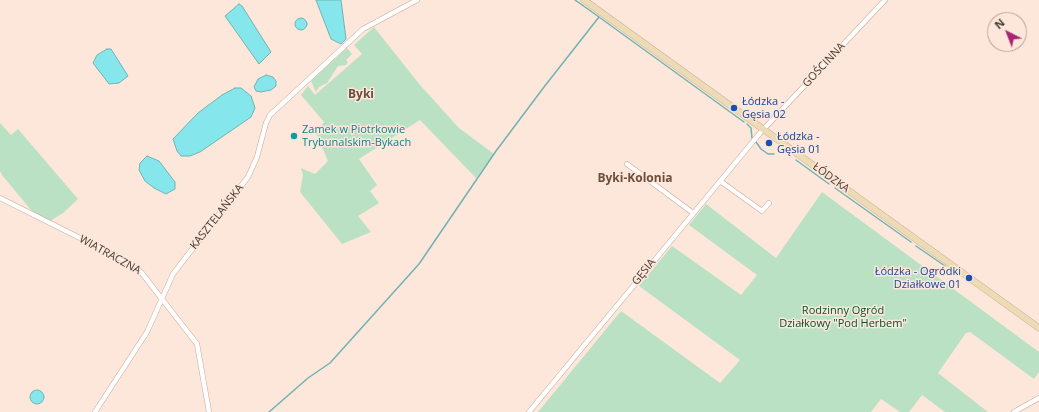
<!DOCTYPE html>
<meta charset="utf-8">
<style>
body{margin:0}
#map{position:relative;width:1039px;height:412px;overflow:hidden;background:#fce7da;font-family:"Open Sans",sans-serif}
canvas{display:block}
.north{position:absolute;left:987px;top:12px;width:40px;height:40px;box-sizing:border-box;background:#fce7da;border:1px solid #b3a196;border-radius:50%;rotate:318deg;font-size:11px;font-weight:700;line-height:16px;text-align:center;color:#463830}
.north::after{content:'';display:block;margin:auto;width:14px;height:18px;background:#a82774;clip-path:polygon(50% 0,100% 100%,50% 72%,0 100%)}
</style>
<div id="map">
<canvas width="1039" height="412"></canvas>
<div class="north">N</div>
</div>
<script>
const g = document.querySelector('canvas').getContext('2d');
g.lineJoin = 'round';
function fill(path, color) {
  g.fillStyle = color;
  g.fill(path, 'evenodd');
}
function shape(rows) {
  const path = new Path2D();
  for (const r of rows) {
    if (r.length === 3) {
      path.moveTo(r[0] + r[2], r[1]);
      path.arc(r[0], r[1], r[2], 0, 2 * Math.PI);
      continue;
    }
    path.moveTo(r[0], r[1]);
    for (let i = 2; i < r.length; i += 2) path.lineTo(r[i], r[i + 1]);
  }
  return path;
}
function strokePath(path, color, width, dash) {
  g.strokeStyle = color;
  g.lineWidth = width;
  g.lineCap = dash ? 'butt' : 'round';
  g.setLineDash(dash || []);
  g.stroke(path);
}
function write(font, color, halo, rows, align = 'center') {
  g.font = font + ' "Open Sans",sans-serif';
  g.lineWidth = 3;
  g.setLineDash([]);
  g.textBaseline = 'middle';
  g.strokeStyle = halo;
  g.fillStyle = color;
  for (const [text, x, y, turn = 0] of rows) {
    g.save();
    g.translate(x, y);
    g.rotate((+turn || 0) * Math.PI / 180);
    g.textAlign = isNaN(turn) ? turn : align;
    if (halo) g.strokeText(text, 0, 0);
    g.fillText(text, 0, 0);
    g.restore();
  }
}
const green = shape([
 [374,27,420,85,459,128,494,154,476,178,420,120,359,159,377,185,370,191,379,203,358,216,371,232,342,244,300,192,303,175,301,168,315,174,328,161,316,133,324,122,301,95,308,86,315,95,362,54,354,45],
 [347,48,352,54,346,60,348,62,346,65,338,66,327,83,319,87,316,92,311,81],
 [0,123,11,135,18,129,78,199,63,213,50,221,31,210,2,175,0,171],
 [822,192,1039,352,1039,372,1034,379,970,332,966,333,938,373,988,412,945,412,922,395,909,412,900,412,881,399,871,412,538,412,621,311,720,383,740,360,639,286,672,246,741,295,757,275,689,225,706,204,776,258]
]);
const water = shape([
 [316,0,341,0,346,39,341,44,331,39,316,0],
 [239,4,242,6,271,52,259,64,225,16,239,4],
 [301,24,6],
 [107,49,111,49,128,76,119,83,109,84,93,63,97,55,107,49],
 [266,75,273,77,276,81,276,86,271,90,261,92,256,91,254,87,258,79,266,75],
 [235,88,241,88,251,96,255,108,251,117,200,152,190,156,181,156,177,151,173,139,198,113,222,95,235,88],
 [147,156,159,161,175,182,175,189,166,194,154,188,145,181,139,170,140,163,147,156],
 [37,397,7]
]);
const stream = shape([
 [599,17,744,122],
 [747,124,751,128,752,138],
 [756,142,761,149,768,154,774,154],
 [796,160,829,184],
 [835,188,911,242],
 [916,246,945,266],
 [269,412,308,378,330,363,419,264,496,151,544,87,599,17,575,0]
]);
const minor = shape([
 [627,164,693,213],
 [720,181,762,211,769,203],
 [0,198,122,259,141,272,197,344,209,412],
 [95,412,147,332,173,274,248,177,257,157,266,123,270,115,363,29,417,0],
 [529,412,760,133,885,0],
 [1014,412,1039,398]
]);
const secondary = shape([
 [584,0,1039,328]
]);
const markers = [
 [734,108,4,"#1a4fb4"],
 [294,136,4,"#0f9aa8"],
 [769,143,4,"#1a4fb4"],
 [969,278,4,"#1a4fb4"]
];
const streetNames = [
 ["GOŚCINNA",824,65,-47],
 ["ŁÓDZKA",831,178,36],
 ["KASZTELAŃSKA",217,217,-52],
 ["WIATRACZNA",110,255,29],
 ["GĘSIA",644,272,-51]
];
const transitNames = [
 ["Łódzka -",742,102],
 ["Gęsia 02",742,115],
 ["Łódzka -",777,137],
 ["Gęsia 01",777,150],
 ["Łódzka - Ogródki",961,272,"right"],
 ["Działkowe 01",961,285,"right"]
];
const cultureNames = [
 ["Zamek w Piotrkowie",302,130],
 ["Trybunalskim-Bykach",302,143]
];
const parkNames = [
 ["Rodzinny Ogród",843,311],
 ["Działkowy \"Pod Herbem\"",843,324]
];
const neighbourhoodNames = [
 ["Byki",361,95],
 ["Byki-Kolonia",635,179]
];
fill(green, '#bae1c4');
fill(water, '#85e7eb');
strokePath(water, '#72b2b3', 1);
strokePath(stream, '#72b2b3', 1.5);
strokePath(minor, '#c8a793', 5.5);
strokePath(secondary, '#c8a793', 7);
strokePath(minor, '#fff', 4.5);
strokePath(secondary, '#eddbb6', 6);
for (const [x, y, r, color] of markers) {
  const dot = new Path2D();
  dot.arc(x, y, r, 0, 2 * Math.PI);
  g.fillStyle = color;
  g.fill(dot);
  strokePath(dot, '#fce7da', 1.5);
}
write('11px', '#463830', '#fce7da', streetNames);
write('11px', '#164399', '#fce7da', transitNames, 'left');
write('11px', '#0d838f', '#fce7da', cultureNames, 'left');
write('11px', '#005229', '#fce7da', parkNames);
write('bold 12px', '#6b4e3c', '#fce7da', neighbourhoodNames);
</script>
